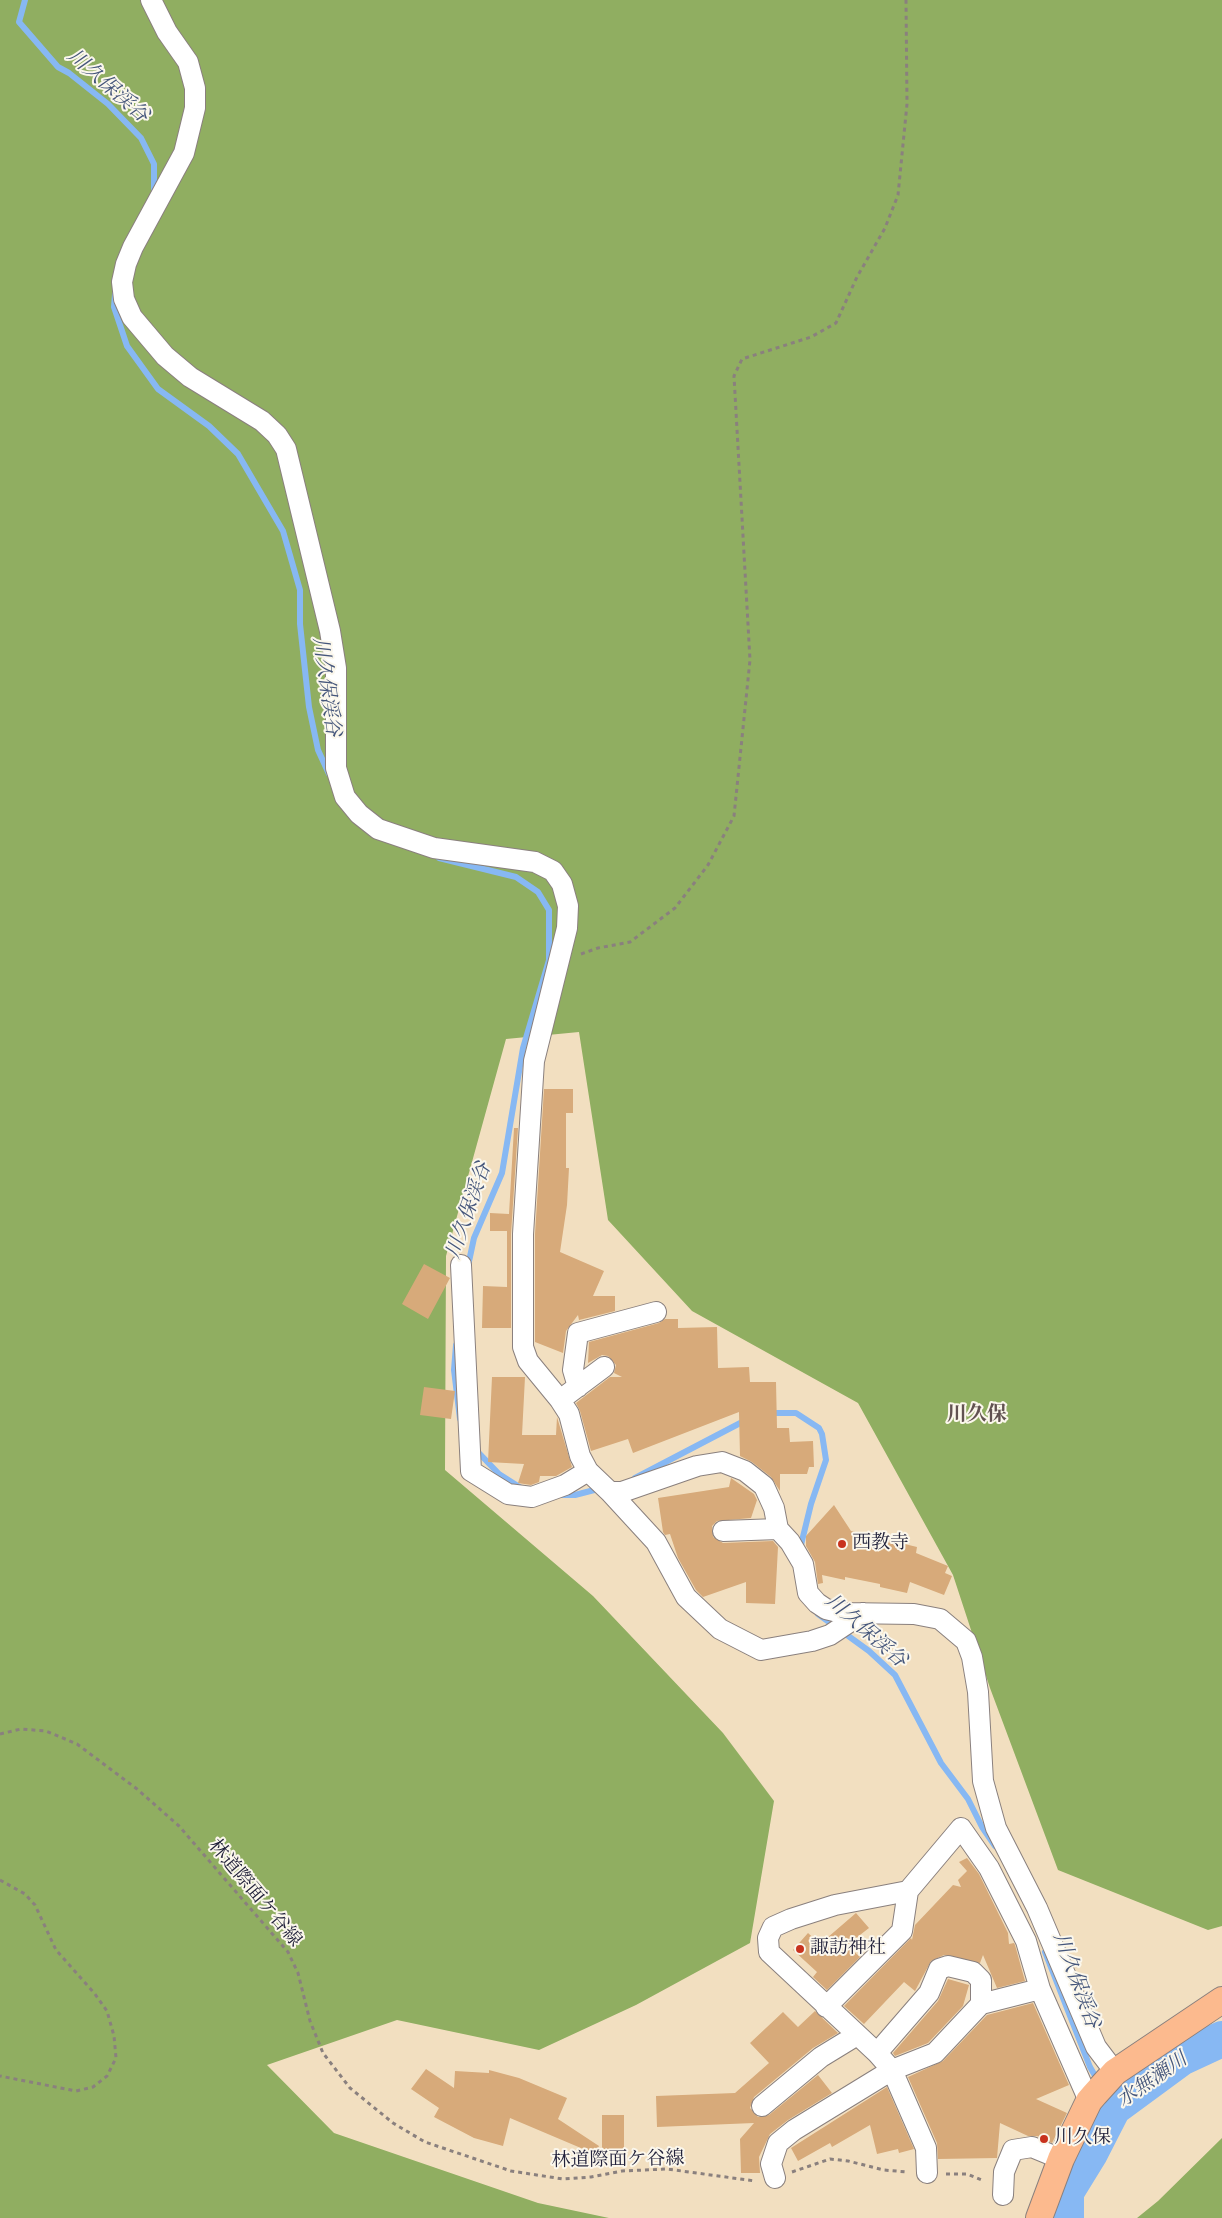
<!DOCTYPE html>
<meta charset="utf-8">
<style>
body{margin:0}
canvas{display:block;background:#f2dfc0}
</style>
<canvas width="1222" height="2218"></canvas>
<script>
const g = document.querySelector('canvas').getContext('2d');
g.lineJoin = 'round';
function fill(path, color) {
  g.fillStyle = color;
  g.fill(path, 'evenodd');
}
function shape(rows) {
  const path = new Path2D();
  for (const r of rows) {
    path.moveTo(r[0], r[1]);
    for (let i = 2; i < r.length; i += 2) path.lineTo(r[i], r[i + 1]);
  }
  return path;
}
function strokePath(path, color, width, dash) {
  g.strokeStyle = color;
  g.lineWidth = width;
  g.lineCap = dash ? 'butt' : 'round';
  g.setLineDash(dash || []);
  g.stroke(path);
}
function write(font, color, halo, rows, align = 'center') {
  g.font = font + ' "IM FELL DW Pica","Noto Serif JP",serif';
  g.lineWidth = 4;
  g.setLineDash([]);
  g.textBaseline = 'middle';
  g.strokeStyle = halo;
  g.fillStyle = color;
  for (const [text, x, y, turn = 0] of rows) {
    g.save();
    g.translate(x, y);
    g.rotate((+turn || 0) * Math.PI / 180);
    g.textAlign = isNaN(turn) ? turn : align;
    if (halo) g.strokeText(text, 0, 0);
    g.fillText(text, 0, 0);
    g.restore();
  }
}
const forest = shape([
 [0,0,1222,0,1222,1926,1208,1930,1058,1870,990,1688,953,1575,858,1403,692,1311,608,1220,579,1032,506,1039,446,1256,445,1470,593,1596,723,1733,774,1801,750,1943,636,2005,539,2050,397,2020,267,2065,334,2133,538,2203,609,2218,0,2218],
 [1222,2138,1222,2218,1137,2218,1158,2201]
]);
const stream = shape([
 [25,0,19,22,58,67,69,73,108,104,141,138,154,164,154,193],
 [115,294,114,307,127,346,158,389,209,426,238,454,283,531,300,590,300,624,309,707,318,750,329,774],
 [439,858,516,877,538,892,549,910,549,960,523,1048,502,1173,474,1238,468,1266],
 [456,1345,454,1370,460,1419],
 [769,1413,796,1413,819,1428,822,1434,826,1460,811,1504,800,1549],
 [476,1450,499,1474,521,1488],
 [635,1478,746,1420],
 [560,1495,575,1495,602,1488],
 [818,1614,869,1651,895,1675,941,1763,968,1799,982,1827,995,1846],
 [1045,1952,1090,2067,1098,2081],
 [1104,2092,1113,2108]
]);
const river = shape([
 [1066,2218,1066,2192,1090,2153,1113,2108,1181,2058,1222,2039]
]);
const building = shape([
 [544,1089,573,1089,573,1113,566,1113,566,1168,569,1168,567,1205,560,1252,604,1271,593,1296,615,1296,615,1311,579,1320,578,1315,566,1331,563,1353,535,1342,535,1234],
 [514,1128,518,1128,511,1234,511,1328,482,1328,483,1286,507,1287,507,1231,490,1231,490,1213,509,1214],
 [424,1264,450,1278,428,1319,402,1304],
 [665,1319,678,1319,678,1328,717,1327,718,1368,749,1367,750,1382,776,1382,777,1428,789,1428,790,1442,813,1441,814,1467,809,1467,807,1474,780,1474,780,1491,771,1477,752,1462,740,1456,739,1412,633,1453,628,1439,591,1451,580,1411,576,1403,610,1377,622,1377,614,1373,616,1365,608,1356,602,1355,588,1363,589,1342,659,1323],
 [492,1377,525,1377,522,1435,556,1435,557,1417,572,1467,556,1476,540,1476,539,1482,531,1485,518,1483,524,1464,488,1462],
 [424,1387,455,1391,451,1419,420,1415],
 [731,1478,754,1494,757,1500,751,1518,717,1521,712,1526,713,1537,723,1543,773,1541,778,1547,775,1604,746,1603,746,1582,703,1597,696,1590,678,1558,670,1534,665,1535,663,1532,658,1498,729,1487],
 [834,1505,851,1531,917,1547,916,1553,948,1566,945,1573,952,1576,944,1595,910,1582,907,1593,880,1587,880,1584,845,1577,845,1580,822,1575,823,1583,818,1584,815,1562,806,1546,806,1536],
 [967,1858,979,1874,1008,1933,1009,1944,1014,1943,1015,1945,1025,1981,997,1988,983,1955,980,1963,944,1955,931,1961,915,1991,904,1982,864,2024,844,2006,911,1938,912,1940,915,1925,953,1885,961,1887,958,1880,967,1871,959,1862],
 [856,1913,869,1928,847,1945,860,1957,827,1990,813,1977,817,1972,793,1950,808,1933,820,1944],
 [948,1979,969,1985,963,2006,928,2043,895,2056,893,2053,938,2001],
 [1033,2003,1069,2085,1036,2099,1067,2113,1052,2143,1037,2136,1028,2136,1000,2123,997,2158,938,2159,937,2143,908,2077,943,2061,987,2015],
 [815,2011,838,2033,813,2048,754,2097,750,2108,758,2117,769,2115,818,2075,832,2093,788,2120,770,2134,759,2157,760,2173,741,2173,740,2139,754,2123,657,2127,656,2096,735,2093,769,2063,750,2043,783,2012,798,2027],
 [426,2069,454,2088,455,2071,489,2073,489,2070,519,2078,567,2098,558,2119,599,2146,595,2154,510,2118,503,2146,474,2138,434,2117,439,2108,411,2089],
 [887,2087,914,2149,899,2153,898,2149,877,2154,870,2125,832,2147,830,2143,798,2161,791,2148],
 [602,2115,624,2115,624,2149,602,2149]
]);
const path = shape([
 [581,954,598,948,630,942,675,908,708,865,734,816,750,660,734,376,742,359,811,337,836,323,857,277,885,228,898,195,907,104,906,0],
 [0,1734,21,1729,46,1731,77,1744,137,1789,179,1826,288,1952,298,1973,310,2021,323,2053,350,2088,393,2123,425,2142,511,2171,563,2179,591,2177,622,2171,667,2169,755,2181],
 [0,1880,25,1894,35,1905,56,1950,95,1994,107,2011,114,2036,116,2058,107,2076,93,2087,76,2091,0,2076],
 [792,2172,830,2159,848,2161,884,2170,908,2172],
 [946,2174,967,2174,984,2181]
]);
const minor = shape([
 [151,0,167,32,188,62,195,88,195,108,184,153,133,247,126,264,122,282,124,299,132,317,165,356,190,377,262,421,277,435,286,449,330,631,336,668,336,768,345,797,359,814,378,829,434,848,535,862,553,871,562,884,568,906,567,928,534,1061,523,1234,523,1347,528,1361,560,1400,569,1414,580,1456,588,1471,610,1492,622,1492,697,1466,722,1462,745,1471,764,1486,774,1508,778,1529,790,1542,803,1564,808,1593,817,1603,826,1609,842,1613,914,1614,940,1619,966,1641,972,1657,978,1692,983,1781,996,1828,1037,1908,1096,2047,1115,2072],
 [461,1265,471,1471,508,1494,532,1497,565,1485,588,1471],
 [578,1387,573,1370,578,1333,656,1312],
 [568,1394,604,1367],
 [610,1492,656,1542,686,1597,720,1629,761,1650,812,1641,830,1635,863,1613],
 [723,1531,778,1529],
 [908,1891,835,1905,791,1919,773,1927,768,1938,769,1952,877,2053,892,2070,926,2148,927,2173],
 [826,2007,902,1931,908,1891,961,1828,989,1868,1026,1941,1040,1989,1089,2101],
 [877,2053,929,1993,939,1969,948,1966,973,1972,981,1980,981,2004],
 [762,2106,821,2057,857,2035],
 [775,2178,771,2164,778,2143,794,2130,892,2070,935,2053,981,2004,1040,1989],
 [1003,2195,1004,2172,1013,2150,1032,2147,1061,2159]
]);
const major = shape([
 [1039,2218,1061,2159,1089,2101,1095,2094,1115,2072,1222,2000]
]);
const markers = [
 [842,1544,5,"#c8321e"],
 [800,1949,5,"#c8321e"],
 [1044,2139,5,"#c8321e"]
];
const poiNames = [
 ["西教寺",852,1544],
 ["諏訪神社",810,1949],
 ["川久保",1054,2139]
];
const streetNames = [
 ["林道際面ケ谷線",254,1894,50],
 ["林道際面ケ谷線",618,2161,-1]
];
const waterNames = [
 ["川久保渓谷",107,87,41],
 ["川久保渓谷",325,687,82],
 ["川久保渓谷",470,1211,-71],
 ["川久保渓谷",865,1632,41],
 ["川久保渓谷",1075,1981,70],
 ["水無瀬川",1153,2081,-35]
];
const neighbourhoodNames = [
 ["川久保",977,1416]
];
fill(forest, '#90ae61');
strokePath(stream, '#87b8f3', 6);
strokePath(river, '#87b8f3', 36);
fill(building, '#d7aa7a');
strokePath(minor, '#8a807e', 22);
strokePath(major, '#8a807e', 28);
strokePath(path, '#8a807e', 3, [4, 4]);
strokePath(minor, '#fff', 20);
strokePath(major, '#fcba8e', 26);
for (const [x, y, r, color] of markers) {
  const dot = new Path2D();
  dot.arc(x, y, r, 0, 2 * Math.PI);
  g.fillStyle = color;
  g.fill(dot);
  strokePath(dot, '#fbf7ec', 2);
}
write('19px', '#22223b', '#fbf7ec', poiNames, 'left');
write('19px', '#22223b', '#fbf7ec', streetNames);
write('italic 20px', '#45567b', '#fbf7ec', waterNames);
write('bold 20px', '#615251', '#fbf7ec', neighbourhoodNames);
</script>
